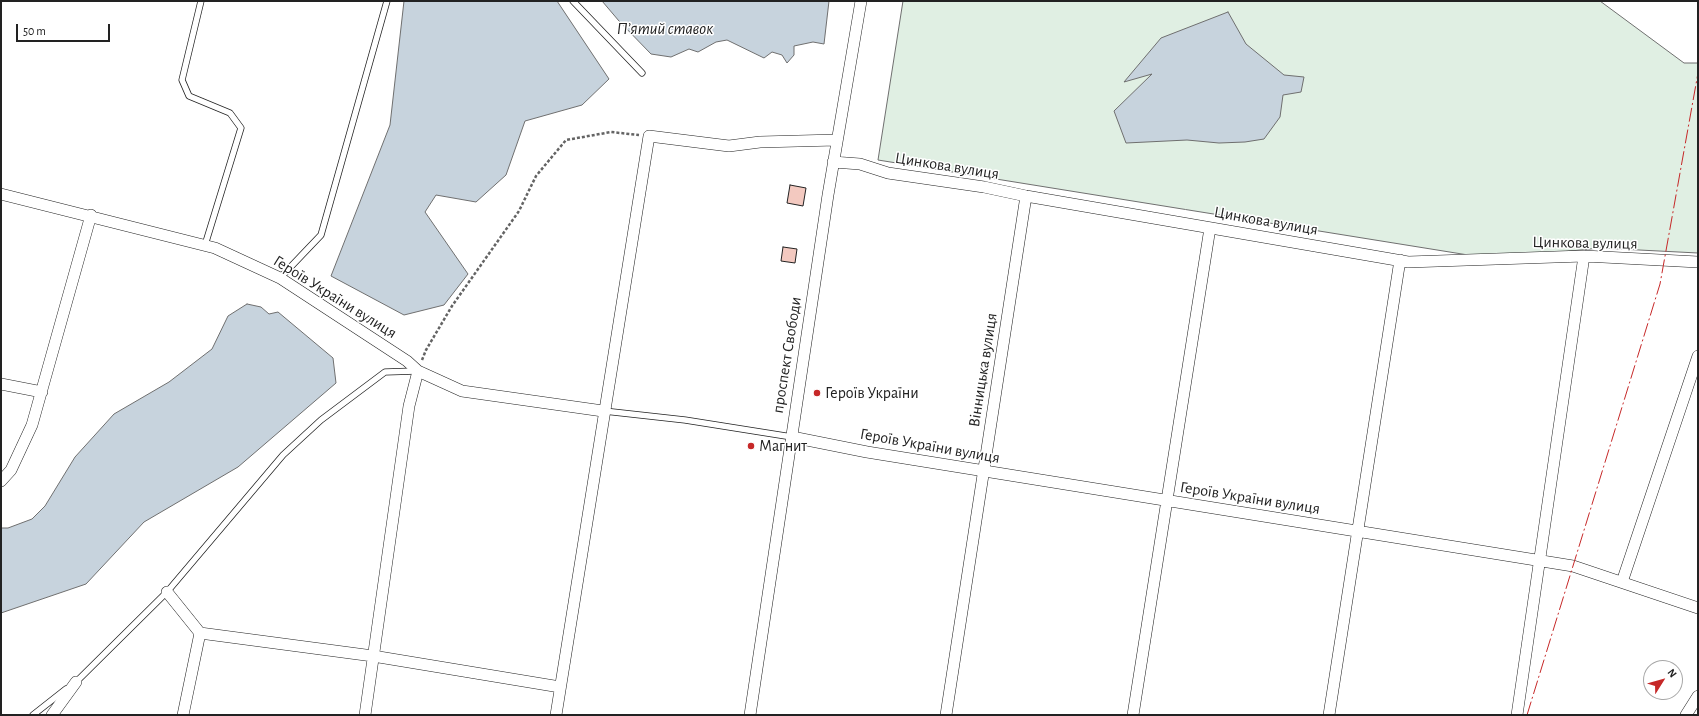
<!DOCTYPE html>
<meta charset="utf-8">
<style>
body{margin:0}
#map{position:relative;width:1699px;height:716px;overflow:hidden;background:#fff;font-family:"Alegreya Sans",sans-serif}
canvas{display:block}
.frame{position:absolute;inset:0;border:2px solid #222;pointer-events:none}
.north{position:absolute;left:1643px;top:660px;width:40px;height:40px;box-sizing:border-box;background:#fff;border:1px solid #a7a7a7;border-radius:50%;rotate:53deg;font-size:11px;font-weight:700;line-height:16px;text-align:center;color:#222}
.north::after{content:'';display:block;margin:auto;width:14px;height:18px;background:#c62828;clip-path:polygon(50% 0,100% 100%,50% 72%,0 100%)}
.scale{position:absolute;left:16px;top:24px;width:94px;height:18px;box-sizing:border-box;border:2px solid #222;border-top:0;padding-left:5px;font-size:12px;line-height:14px;white-space:nowrap;color:#222;-webkit-text-stroke:3px #fff;paint-order:stroke}
</style>
<div id="map">
<canvas width="1699" height="716"></canvas>
<div class="frame"></div>
<div class="north">N</div>
<div class="scale">50 m</div>
</div>
<script>
const g = document.querySelector('canvas').getContext('2d');
g.lineJoin = 'round';
function fill(path, color) {
  g.fillStyle = color;
  g.fill(path, 'evenodd');
}
function shape(rows) {
  const path = new Path2D();
  for (const r of rows) {
    path.moveTo(r[0], r[1]);
    for (let i = 2; i < r.length; i += 2) path.lineTo(r[i], r[i + 1]);
  }
  return path;
}
function strokePath(path, color, width, dash) {
  g.strokeStyle = color;
  g.lineWidth = width;
  g.lineCap = dash ? 'butt' : 'round';
  g.setLineDash(dash || []);
  g.stroke(path);
}
function write(font, color, halo, rows, align = 'center') {
  g.font = font + ' "Alegreya Sans",sans-serif';
  g.lineWidth = 3;
  g.setLineDash([]);
  g.textBaseline = 'middle';
  g.strokeStyle = halo;
  g.fillStyle = color;
  for (const [text, x, y, turn = 0] of rows) {
    g.save();
    g.translate(x, y);
    g.rotate((+turn || 0) * Math.PI / 180);
    g.textAlign = isNaN(turn) ? turn : align;
    if (halo) g.strokeText(text, 0, 0);
    g.fillText(text, 0, 0);
    g.restore();
  }
}
const green = shape([
 [903,1,1600,1,1684,63,1698,63,1698,253,1600,248,1493,259,878,160,903,1]
]);
const water = shape([
 [404,1,557,1,609,79,582,105,525,121,506,175,476,202,436,195,425,212,468,274,444,305,404,315,331,276,390,125,404,1],
 [602,1,829,1,824,44,813,42,794,46,794,55,787,63,782,55,772,52,764,58,727,40,716,42,698,52,689,49,671,57,651,54,619,21,602,1],
 [1228,12,1246,44,1284,75,1304,77,1301,92,1283,95,1280,117,1264,139,1245,142,1219,143,1187,140,1126,143,1114,111,1152,74,1124,82,1161,38,1228,12],
 [247,304,261,307,269,314,278,312,333,358,336,383,238,467,144,522,86,584,1,613,1,528,8,528,32,519,45,506,75,457,114,414,169,382,212,349,228,316,247,304]
]);
const building = shape([
 [790,185,806,188,803,206,787,203,790,185],
 [783,247,797,249,795,263,781,261,783,247]
]);
const path = shape([
 [422,360,426,350,452,306,519,211,536,176,566,140,611,132,639,135]
]);
const lane = shape([
 [201,1,182,80,189,96,230,113,241,128,205,245],
 [573,1,642,73],
 [280,278,321,235,387,1],
 [604,411,685,420,792,437],
 [75,683,167,592,283,455,321,420,385,372,416,371],
 [33,715,66,689]
]);
const street = shape([
 [833,162,860,164,888,173,984,187,1026,196,1408,262,1584,256,1698,262],
 [1,194,215,248,280,278,407,361,418,371,462,391,603,411],
 [1,384,42,392],
 [792,437,867,452,1573,566,1698,608],
 [1,481,11,470,32,425,91,215],
 [1622,582,1698,356],
 [167,592,200,633,373,656,560,687],
 [52,715,76,682],
 [183,715,200,633],
 [365,715,409,406,418,371],
 [556,715,649,136,729,146,760,142,836,140],
 [750,715,828,195,861,1],
 [946,715,1026,196],
 [1133,715,1210,228],
 [1329,715,1400,260],
 [1517,715,1584,256],
 [1686,715,1698,696]
]);
const power = shape([
 [1527,715,1660,284,1698,73]
]);
const markers = [
 [817,393,4,"#c62828"],
 [751,446,4,"#c62828"]
];
const streetNames = [
 ["Цинкова вулиця",947,166,9],
 ["Цинкова вулиця",1266,221,10],
 ["Цинкова вулиця",1585,243,1],
 ["Героїв України вулиця",335,297,32],
 ["проспект Свободи",787,355,-81],
 ["Вінницька вулиця",983,370,-81],
 ["Героїв України вулиця",930,446,10],
 ["Героїв України вулиця",1250,498,9]
];
const poiNames = [
 ["Героїв України",825,393],
 ["Магнит",759,446]
];
const waterNames = [
 ["П’ятий ставок",665,29]
];
fill(green, '#e0efe3');
strokePath(green, '#6f6f6f', 1);
fill(water, '#c7d3dd');
strokePath(water, '#6f6f6f', 1);
fill(building, '#f3c9c0');
strokePath(building, '#222', 1);
strokePath(lane, '#222', 7);
strokePath(street, '#222', 12);
strokePath(path, '#646464', 2.5, [3, 2]);
strokePath(lane, '#fff', 5.5);
strokePath(street, '#fff', 11);
strokePath(power, '#c62828', 1, [14, 3, 2, 3]);
for (const [x, y, r, color] of markers) {
  const dot = new Path2D();
  dot.arc(x, y, r, 0, 2 * Math.PI);
  g.fillStyle = color;
  g.fill(dot);
  strokePath(dot, '#fff', 1.5);
}
write('16px', '#222', '#fff', streetNames);
write('16px', '#222', '#fff', poiNames, 'left');
write('italic 17px', '#222', '#fff', waterNames);
</script>
